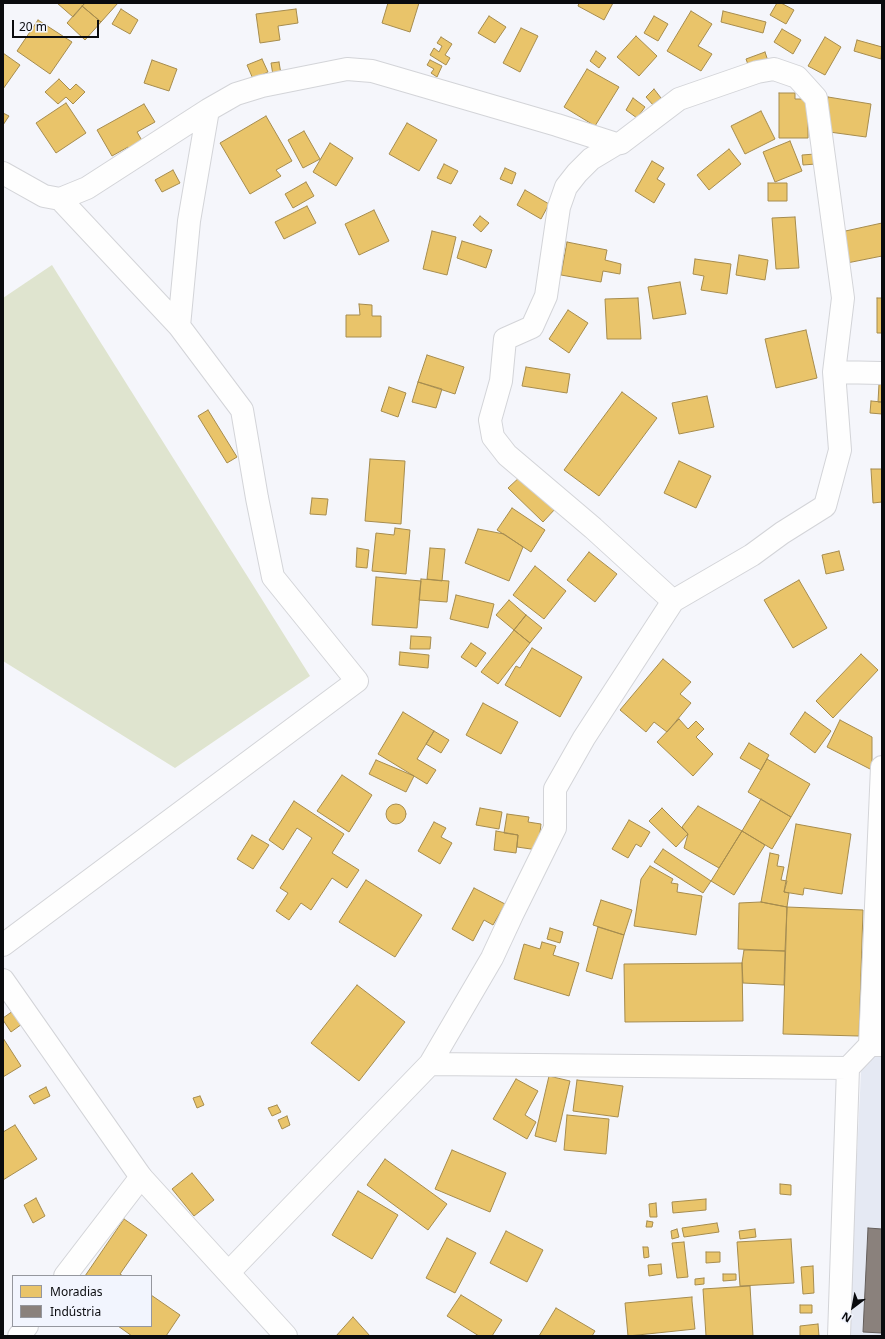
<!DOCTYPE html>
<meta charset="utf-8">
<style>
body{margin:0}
#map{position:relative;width:885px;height:1339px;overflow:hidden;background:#f5f6fb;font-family:"Noto Sans",sans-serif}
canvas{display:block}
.frame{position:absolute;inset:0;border:4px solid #0a0b0e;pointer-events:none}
.legend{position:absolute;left:12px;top:1275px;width:140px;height:52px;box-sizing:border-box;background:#f2f5fe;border:1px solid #95979e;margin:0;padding:5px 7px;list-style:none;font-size:12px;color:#0a0b0e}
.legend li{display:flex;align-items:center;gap:8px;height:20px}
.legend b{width:20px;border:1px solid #95979e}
.north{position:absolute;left:833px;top:1287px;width:40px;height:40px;-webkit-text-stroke:3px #f2f5fe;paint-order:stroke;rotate:212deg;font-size:11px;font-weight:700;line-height:16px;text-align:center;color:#0a0b0e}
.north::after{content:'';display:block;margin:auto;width:14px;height:18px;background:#0a0b0e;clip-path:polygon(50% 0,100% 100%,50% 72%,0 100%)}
.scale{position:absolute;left:12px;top:20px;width:87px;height:18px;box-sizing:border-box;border:2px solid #0a0b0e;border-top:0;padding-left:5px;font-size:12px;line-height:14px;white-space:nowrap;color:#0a0b0e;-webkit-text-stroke:3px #f2f5fe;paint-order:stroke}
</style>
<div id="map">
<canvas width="885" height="1339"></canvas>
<div class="frame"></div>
<ul class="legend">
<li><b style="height:11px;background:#e9c46a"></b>Moradias</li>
<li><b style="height:11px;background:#8a817c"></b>Indústria</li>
</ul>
<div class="north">N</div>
<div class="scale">20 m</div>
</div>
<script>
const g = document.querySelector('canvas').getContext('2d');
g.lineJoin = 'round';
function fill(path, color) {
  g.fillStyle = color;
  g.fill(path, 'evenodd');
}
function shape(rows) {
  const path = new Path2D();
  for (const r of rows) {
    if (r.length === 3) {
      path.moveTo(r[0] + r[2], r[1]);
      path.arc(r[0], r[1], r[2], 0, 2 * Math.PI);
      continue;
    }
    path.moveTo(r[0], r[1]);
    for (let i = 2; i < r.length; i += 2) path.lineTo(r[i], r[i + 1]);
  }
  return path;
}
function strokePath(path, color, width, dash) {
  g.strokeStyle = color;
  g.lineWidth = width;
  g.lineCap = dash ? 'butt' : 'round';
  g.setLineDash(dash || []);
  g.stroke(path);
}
const built = shape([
 [882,1052,882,1336,848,1336,862,1053]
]);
const green = shape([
 [52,265,310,676,175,768,3,661,3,298]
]);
const homes = shape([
 [57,3,85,3,73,17,57,3],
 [85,3,118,3,101,22,82,6,85,3],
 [388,3,419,3,410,32,382,23,388,3],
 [579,3,613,3,604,20,578,6,579,3],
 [777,3,781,3,794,10,786,24,770,15,777,3],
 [82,6,101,22,85,40,67,23,82,6],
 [121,9,138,20,130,34,112,24,121,9],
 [296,9,298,23,278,26,280,40,260,43,256,14,296,9],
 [691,11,712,24,698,46,712,54,701,71,667,51,691,11],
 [723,11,766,22,763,33,721,22,723,11],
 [489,16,506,27,495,43,478,33,489,16],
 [654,16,668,24,658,41,644,33,654,16],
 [38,20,72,42,50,74,17,51,38,20],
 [521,28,538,36,520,72,503,63,521,28],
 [782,29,801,40,793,54,774,42,782,29],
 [636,36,657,56,639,76,617,57,636,36],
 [441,37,452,44,445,55,450,58,446,65,430,55,434,48,439,52,442,46,437,43,441,37],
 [825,37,841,47,825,75,808,66,825,37],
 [857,40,882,47,881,59,854,51,857,40],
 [596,51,606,58,599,68,590,61,596,51],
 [765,52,769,64,750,70,746,59,765,52],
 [3,53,20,65,3,89,3,53],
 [262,59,268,72,253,79,247,65,262,59],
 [152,60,177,69,169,91,144,83,152,60],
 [430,60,442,66,437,77,431,73,434,69,427,65,430,60],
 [279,62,281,74,273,75,271,63,279,62],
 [587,69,619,87,595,126,564,107,587,69],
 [59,79,70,90,76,84,85,92,73,104,66,97,58,104,45,92,59,79],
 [654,89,661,98,653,105,646,97,654,89],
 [779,93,795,93,795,99,808,99,808,138,779,138,779,93],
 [828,97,871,104,866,137,822,131,828,97],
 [633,98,645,107,637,118,626,110,633,98],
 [66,103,86,133,56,153,36,123,66,103],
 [144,104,155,122,137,132,144,144,130,151,128,147,112,156,97,130,144,104],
 [761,111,775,139,745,154,731,126,761,111],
 [3,113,9,116,3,125,3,113],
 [266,116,292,161,276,170,281,176,250,194,220,143,266,116],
 [407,123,437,140,419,171,389,154,407,123],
 [304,131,320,159,303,168,288,140,304,131],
 [790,141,802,171,775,182,763,152,790,141],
 [330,143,353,158,336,186,313,172,330,143],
 [729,149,741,164,709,190,697,175,729,149],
 [815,154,816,164,803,165,802,155,815,154],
 [652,161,664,168,657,179,665,184,654,203,635,191,652,161],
 [444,164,458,171,451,184,437,178,444,164],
 [505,168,516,173,512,184,500,179,505,168],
 [173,170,180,183,162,192,155,180,173,170],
 [306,182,314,196,293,208,285,194,306,182],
 [768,183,787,183,787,201,768,201,768,183],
 [525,190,549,204,541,219,517,205,525,190],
 [307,206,316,223,284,239,275,222,307,206],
 [374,210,389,241,359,255,345,224,374,210],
 [480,216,489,223,481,232,473,225,480,216],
 [795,217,799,268,776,269,772,218,795,217],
 [882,223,882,256,847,263,841,232,882,223],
 [432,231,456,237,447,275,423,269,432,231],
 [462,241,492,250,486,268,457,258,462,241],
 [567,242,607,250,605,260,621,264,620,274,603,271,601,282,561,275,567,242],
 [739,255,768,260,765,280,736,275,739,255],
 [695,259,731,264,727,294,701,290,704,276,693,274,695,259],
 [680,282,686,314,653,319,648,287,680,282],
 [638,298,641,339,607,339,605,299,638,298],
 [877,298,882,298,882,333,877,333,877,298],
 [359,304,372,305,372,316,381,316,381,337,346,337,346,315,360,315,359,304],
 [568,310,588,323,569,353,549,339,568,310],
 [806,330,817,378,776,388,765,339,806,330],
 [427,355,464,367,455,394,418,382,427,355],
 [526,367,570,374,567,393,522,386,526,367],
 [418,382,442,389,436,408,412,402,418,382],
 [879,384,882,384,882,402,878,402,879,384],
 [389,387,406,393,398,417,381,411,389,387],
 [622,392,657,418,599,496,564,470,622,392],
 [707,396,714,427,679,434,672,403,707,396],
 [871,401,882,402,882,414,870,413,871,401],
 [208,410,237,457,227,463,198,416,208,410],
 [370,459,405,461,401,524,365,521,370,459],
 [679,461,711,476,696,508,664,493,679,461],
 [871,469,882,469,882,502,873,503,871,469],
 [522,475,556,508,543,522,508,488,522,475],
 [312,498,328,499,326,515,310,514,312,498],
 [512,508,545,530,531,552,497,530,512,508],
 [395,528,410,530,406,574,372,571,376,533,394,535,395,528],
 [478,529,504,534,523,547,509,581,465,563,478,529],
 [357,548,369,550,367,568,356,567,357,548],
 [430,548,445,549,442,581,427,579,430,548],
 [839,551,844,570,826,574,822,555,839,551],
 [589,552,617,574,595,602,567,580,589,552],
 [535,566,566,591,544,619,513,595,535,566],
 [376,577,421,581,417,628,372,625,376,577],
 [421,579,449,581,447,602,419,600,421,579],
 [799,580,827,628,793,648,764,600,799,580],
 [456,595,494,604,488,628,450,619,456,595],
 [509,600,526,615,514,630,496,615,509,600],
 [526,615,542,628,530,643,514,630,526,615],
 [514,630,530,643,498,684,481,672,514,630],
 [411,636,431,637,430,649,410,649,411,636],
 [471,643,486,653,476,667,461,657,471,643],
 [532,648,582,677,560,717,505,685,516,666,520,668,532,648],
 [400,652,429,655,428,668,399,665,400,652],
 [861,654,878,670,833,718,816,701,861,654],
 [663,659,691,682,680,694,691,703,667,732,654,722,646,732,620,710,663,659],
 [483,703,518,722,501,754,466,735,483,703],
 [403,712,434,731,417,759,436,770,427,784,378,754,403,712],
 [805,712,831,731,815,753,790,734,805,712],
 [679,719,688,729,696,721,704,729,696,737,713,754,693,776,657,742,679,719],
 [840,720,872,737,872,770,827,747,840,720],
 [434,731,449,740,441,753,426,744,434,731],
 [749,743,769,755,761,770,740,758,749,743],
 [767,759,810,784,791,817,748,792,767,759],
 [376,760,414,776,406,792,369,774,376,760],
 [342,775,372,795,349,832,317,811,342,775],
 [761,799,791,817,772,849,742,831,761,799],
 [294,801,344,834,332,853,359,870,347,888,332,878,311,910,301,903,289,920,276,911,288,893,280,888,312,838,297,828,283,850,269,840,294,801],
 [396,814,10],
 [698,806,742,831,719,868,684,848,688,834,682,827,698,806],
 [480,808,502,812,499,829,476,825,480,808],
 [662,808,688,834,676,847,649,821,662,808],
 [507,814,529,817,528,822,541,824,538,850,517,847,518,835,504,833,507,814],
 [629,820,650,832,641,847,636,844,628,858,612,849,629,820],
 [434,822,446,828,441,837,452,843,440,864,418,851,434,822],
 [796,824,851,834,842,894,804,888,803,895,784,892,796,824],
 [496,831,518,835,516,853,494,850,496,831],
 [742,831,765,845,734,895,711,881,742,831],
 [252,835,269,845,253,869,237,859,252,835],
 [663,849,711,881,703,893,654,862,663,849],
 [770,853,779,855,777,866,784,867,781,880,787,881,784,892,789,893,787,907,761,902,770,853],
 [650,866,673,879,671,883,678,884,677,892,702,896,696,935,634,926,641,879,650,866],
 [366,880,422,915,395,957,339,922,366,880],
 [474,888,505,904,493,925,484,920,473,941,452,929,474,888],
 [601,900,632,910,624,935,593,925,601,900],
 [761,902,787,907,785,951,738,949,739,903,761,902],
 [787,907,863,910,859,1036,783,1034,787,907],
 [598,927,624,935,612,979,586,971,598,927],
 [550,928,563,932,560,943,547,939,550,928],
 [542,942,556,946,553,955,579,963,569,996,514,979,524,944,540,949,542,942],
 [744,950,785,951,784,985,743,983,742,963,744,950],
 [742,963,743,1021,625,1022,624,964,742,963],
 [357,985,405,1022,359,1081,311,1043,357,985],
 [13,1011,22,1024,11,1032,3,1020,3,1018,13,1011],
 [3,1038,21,1066,3,1077,3,1038],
 [549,1076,570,1081,556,1142,535,1136,549,1076],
 [516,1079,538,1091,525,1115,536,1122,527,1139,493,1119,516,1079],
 [577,1080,623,1086,618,1117,573,1111,577,1080],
 [46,1087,50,1096,34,1104,29,1096,46,1087],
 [200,1096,204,1105,197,1108,193,1098,200,1096],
 [277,1105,281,1112,272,1116,268,1108,277,1105],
 [567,1115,609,1119,606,1154,564,1150,567,1115],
 [287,1116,290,1125,282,1129,278,1120,287,1116],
 [15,1125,37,1159,3,1180,3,1132,15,1125],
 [452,1150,506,1173,490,1212,435,1189,452,1150],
 [385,1159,447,1204,428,1230,367,1185,385,1159],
 [192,1173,214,1200,194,1216,172,1189,192,1173],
 [780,1184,791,1185,791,1195,780,1194,780,1184],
 [358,1191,398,1215,372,1259,332,1235,358,1191],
 [36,1198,45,1216,33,1223,24,1205,36,1198],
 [706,1199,706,1210,673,1213,672,1202,706,1199],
 [656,1203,657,1217,650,1217,649,1204,656,1203],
 [124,1219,147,1235,120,1274,123,1276,85,1276,124,1219],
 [647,1221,653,1222,652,1227,646,1227,647,1221],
 [717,1223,719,1232,684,1237,682,1228,717,1223],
 [677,1229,679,1237,672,1239,671,1231,677,1229],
 [755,1229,756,1237,740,1239,739,1231,755,1229],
 [506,1231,543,1250,527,1282,490,1263,506,1231],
 [447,1238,476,1253,455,1293,426,1278,447,1238],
 [791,1239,794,1283,740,1286,737,1242,791,1239],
 [684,1242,688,1277,677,1278,672,1243,684,1242],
 [643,1247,648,1247,649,1257,644,1258,643,1247],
 [706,1252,720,1252,720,1262,706,1263,706,1252],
 [661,1264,662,1274,649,1276,648,1265,661,1264],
 [813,1266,814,1293,803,1294,801,1267,813,1266],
 [723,1274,736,1274,736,1280,723,1281,723,1274],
 [704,1278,704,1284,695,1285,695,1279,704,1278],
 [750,1286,753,1336,706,1336,703,1289,750,1286],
 [151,1295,180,1315,166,1336,132,1336,118,1326,151,1326,151,1295],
 [461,1295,502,1320,492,1336,479,1336,447,1316,461,1295],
 [692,1297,692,1301,695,1329,628,1336,625,1303,692,1297],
 [800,1305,812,1305,812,1313,800,1313,800,1305],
 [556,1308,595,1331,592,1336,539,1336,556,1308],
 [353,1317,370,1336,336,1336,353,1317],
 [818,1324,819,1336,800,1336,800,1326,818,1324]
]);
const industry = shape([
 [868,1228,882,1229,882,1333,863,1332,868,1228]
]);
const minor = shape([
 [3,173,44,196,60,199,87,188,208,110,236,94,262,86,347,69,372,71,557,125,616,144],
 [179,326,189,221,208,110],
 [673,601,593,528,507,455,493,437,490,420,501,381,505,339,532,327,546,296,559,207,566,187,577,173,591,159,616,144,621,143,679,99,757,72,774,69,797,77,816,98,843,298,834,372],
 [3,945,357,681,273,577,257,498,242,410,179,326,60,199],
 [870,1045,882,767],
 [430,1064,492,958,512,915,555,828,555,789,584,738,673,601,752,555,782,533,825,506,840,450,834,372,882,373],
 [229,1272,430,1064,848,1068,870,1045,882,1045],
 [65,1276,141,1177],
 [19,1336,27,1326],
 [839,1336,848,1068]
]);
const tertiary = shape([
 [3,980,141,1177,286,1336]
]);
fill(built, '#e5e9f3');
fill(green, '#dfe4cf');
fill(homes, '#e9c46a');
strokePath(homes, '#a68c4e', 1);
fill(industry, '#8a817c');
strokePath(industry, '#645e5b', 1);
strokePath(minor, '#d3d4d8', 24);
strokePath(tertiary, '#d3d4d8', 24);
strokePath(minor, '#fefefe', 22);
strokePath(tertiary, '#fefefe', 22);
</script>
